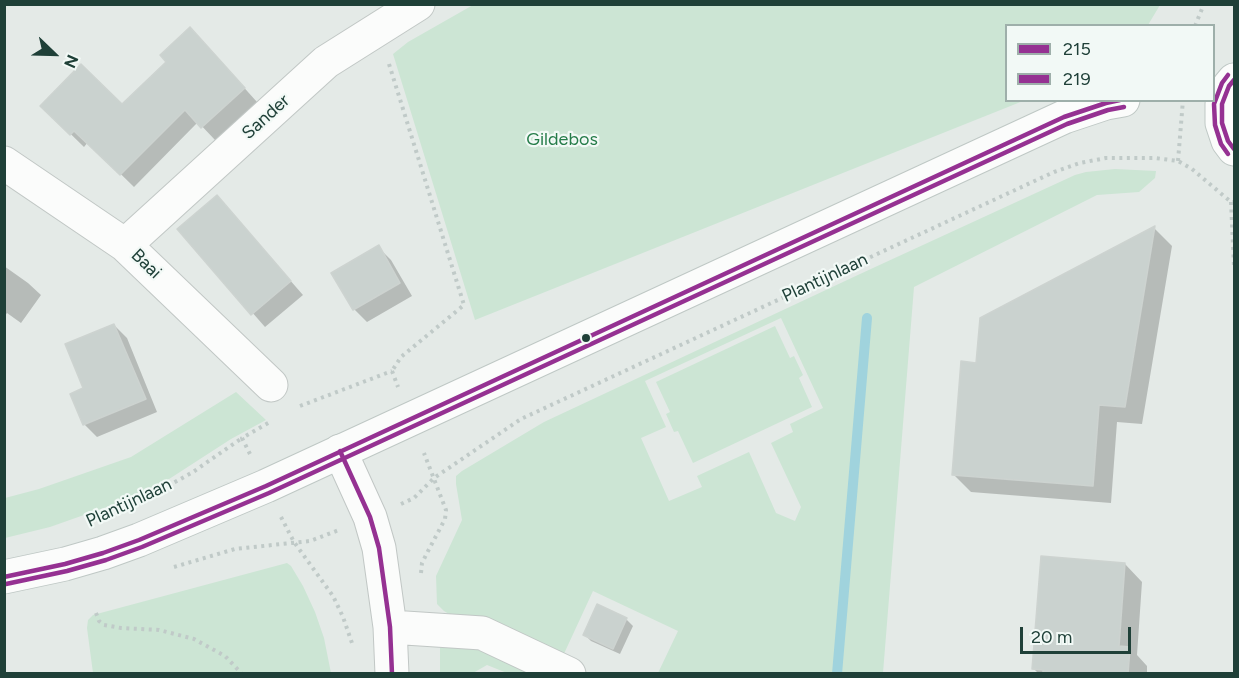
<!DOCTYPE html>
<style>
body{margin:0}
#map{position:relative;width:1239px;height:678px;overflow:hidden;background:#e4eae7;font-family:Figtree,sans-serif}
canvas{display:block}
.frame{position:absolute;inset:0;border:6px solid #1f4038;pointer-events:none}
.legend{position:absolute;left:1005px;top:24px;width:210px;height:78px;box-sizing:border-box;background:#f2f9f6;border:2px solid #9eafaa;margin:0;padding:8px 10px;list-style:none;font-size:18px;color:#1f4038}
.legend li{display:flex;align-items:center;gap:12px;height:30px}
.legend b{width:30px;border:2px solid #9eafaa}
.north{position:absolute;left:24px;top:24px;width:60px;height:60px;-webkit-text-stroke:4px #f2f9f6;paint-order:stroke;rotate:113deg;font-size:16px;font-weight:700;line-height:24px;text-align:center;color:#1f4038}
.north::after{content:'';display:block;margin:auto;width:21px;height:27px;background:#1f4038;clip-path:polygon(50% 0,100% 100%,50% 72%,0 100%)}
.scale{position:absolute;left:1020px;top:627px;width:111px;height:27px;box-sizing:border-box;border:3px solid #1f4038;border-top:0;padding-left:8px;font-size:18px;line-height:21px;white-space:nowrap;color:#1f4038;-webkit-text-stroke:4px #f2f9f6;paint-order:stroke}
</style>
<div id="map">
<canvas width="1239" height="678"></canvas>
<div class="frame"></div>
<ul class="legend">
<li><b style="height:8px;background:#953192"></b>215</li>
<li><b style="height:8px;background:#953192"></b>219</li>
</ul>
<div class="north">N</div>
<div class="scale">20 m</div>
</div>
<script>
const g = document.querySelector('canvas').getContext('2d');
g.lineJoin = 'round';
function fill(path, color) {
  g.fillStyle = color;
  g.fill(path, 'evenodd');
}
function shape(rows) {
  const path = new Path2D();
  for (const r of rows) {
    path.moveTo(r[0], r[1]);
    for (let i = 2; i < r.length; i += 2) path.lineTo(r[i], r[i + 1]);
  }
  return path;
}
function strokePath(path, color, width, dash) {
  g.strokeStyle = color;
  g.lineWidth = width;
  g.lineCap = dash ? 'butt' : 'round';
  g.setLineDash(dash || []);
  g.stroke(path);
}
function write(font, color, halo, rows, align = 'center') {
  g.font = font + ' Figtree,sans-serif';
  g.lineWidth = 4.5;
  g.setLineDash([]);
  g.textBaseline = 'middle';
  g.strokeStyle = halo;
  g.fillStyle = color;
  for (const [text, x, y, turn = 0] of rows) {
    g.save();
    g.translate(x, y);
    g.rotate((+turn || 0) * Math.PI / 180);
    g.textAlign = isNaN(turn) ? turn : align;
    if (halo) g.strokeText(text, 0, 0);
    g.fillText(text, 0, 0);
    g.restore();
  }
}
const green = shape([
 [473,5,473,4,1160,5,1148,25,1006,26,1006,100,1023,101,475,320,393,54,408,42],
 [1115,169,1156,171,1155,178,1139,192,1097,195,914,287,883,673,658,673,678,631,593,591,562,658,454,617,444,611,437,604,436,576,462,520,456,484,456,476,462,471,544,422,860,274,1075,175,1086,172],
 [781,318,823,408,790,424,793,432,771,443,801,507,795,521,776,513,749,452,697,476,702,487,669,501,641,438,666,427,645,381],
 [775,326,790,358,794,356,803,375,799,378,812,407,693,463,678,431,674,432,666,414,670,412,656,382],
 [236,392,266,420,231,439,149,492,50,527,5,538,5,498,39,489,131,457],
 [287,563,291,566,303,586,315,612,324,638,331,673,93,673,87,628,88,620,93,615],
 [440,647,475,647,543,673,507,673,487,665,473,673,440,673]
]);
const shadow = shape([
 [203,42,257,102,215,140,198,122,134,187,88,142,84,147,42,106,122,106],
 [217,197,303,295,265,327,179,229],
 [1154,228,1172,246,1142,424,1117,422,1111,503,971,492,953,474,978,365],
 [378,247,391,260,412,296,367,322,354,309],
 [4,266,28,283,41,295,21,323,7,313,4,317],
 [114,325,127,338,157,412,97,437,84,424],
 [1125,564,1142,582,1137,655,1147,666,1147,674,1039,674,1034,669],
 [598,606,626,619,633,626,620,654,591,641,584,634]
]);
const stream = shape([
 [837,674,867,318]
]);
const building = shape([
 [190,27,245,88,201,128,185,110,120,175,74,131,70,135,40,106,81,64,122,104,166,62,160,55,190,27],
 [217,195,291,281,251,315,177,229,217,195],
 [1155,226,1125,407,1099,405,1093,486,952,475,961,361,976,363,980,318,1155,226],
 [379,245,400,283,353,310,331,273,379,245],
 [114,324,146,399,83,425,70,394,83,388,65,344,114,324],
 [1041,556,1125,563,1119,646,1130,647,1128,674,1043,674,1043,670,1032,669,1041,556],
 [597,604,627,618,613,649,583,635,597,604]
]);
const path = shape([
 [1195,26,1204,4],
 [389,64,464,305,401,357,392,371],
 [1178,161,1183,100],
 [1231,202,1234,267],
 [392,371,398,387],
 [300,406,392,371],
 [250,454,242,438,270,422],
 [168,486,193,472,242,438],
 [401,504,414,498,434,478,521,419,1054,172,1080,163,1106,158,1155,158,1178,161,1192,169,1231,202,1234,202],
 [281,517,294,542,333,596,343,617,353,646],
 [174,567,235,549,310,541,339,530],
 [421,573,422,563,427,553,445,519,446,510,424,453],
 [96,613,99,621,104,625,121,628,159,630,194,639,225,656,242,674]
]);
const street = shape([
 [4,163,125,245,271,385],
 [125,245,326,62,418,4],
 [340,451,370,517,379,548,390,627,392,674],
 [390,627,482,633,569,674]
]);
const secondary = shape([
 [1234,80,1229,86,1222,104,1222,123,1228,141,1234,149],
 [4,577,65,564,103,553,139,540,266,486,1064,117,1106,103,1123,100]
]);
const bus1 = shape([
 [1234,80,1229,86,1222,104,1222,123,1228,141,1234,149],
 [340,451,370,517,379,548,390,627,392,674],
 [4,577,65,564,103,553,139,540,266,486,1064,117,1106,103,1120,100]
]);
const bus2 = shape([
 [1228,154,1221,144,1215,125,1214,104,1222,83,1228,75],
 [6,584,67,571,106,560,142,547,269,493,1067,124,1108,110,1124,107]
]);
const markers = [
 [586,338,5,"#1f4038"]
];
const streetNames = [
 ["Sander",266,117,-42],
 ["Baai",146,264,44],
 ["Plantijnlaan",825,278,-25],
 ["Plantijnlaan",129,503,-25]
];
const parkNames = [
 ["Gildebos",562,140]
];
fill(green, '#cce5d4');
fill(shadow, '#0003');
strokePath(stream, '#a0d3dd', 10);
fill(building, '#cad2cf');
strokePath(building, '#cdd3d0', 1.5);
strokePath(street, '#c1c7c5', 35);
strokePath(secondary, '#bfc8c5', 35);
strokePath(path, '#c0cac8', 4, [3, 4.5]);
strokePath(street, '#fbfcfb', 33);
strokePath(secondary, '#fbfcfb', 33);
strokePath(bus1, '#953192', 4.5);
strokePath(bus2, '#953192', 4.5);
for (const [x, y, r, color] of markers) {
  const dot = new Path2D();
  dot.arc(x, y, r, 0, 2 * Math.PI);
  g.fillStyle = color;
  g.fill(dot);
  strokePath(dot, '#f2f9f6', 2);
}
write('18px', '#1f4038', '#f2f9f6', streetNames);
write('18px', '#257c49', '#f2f9f6', parkNames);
</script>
